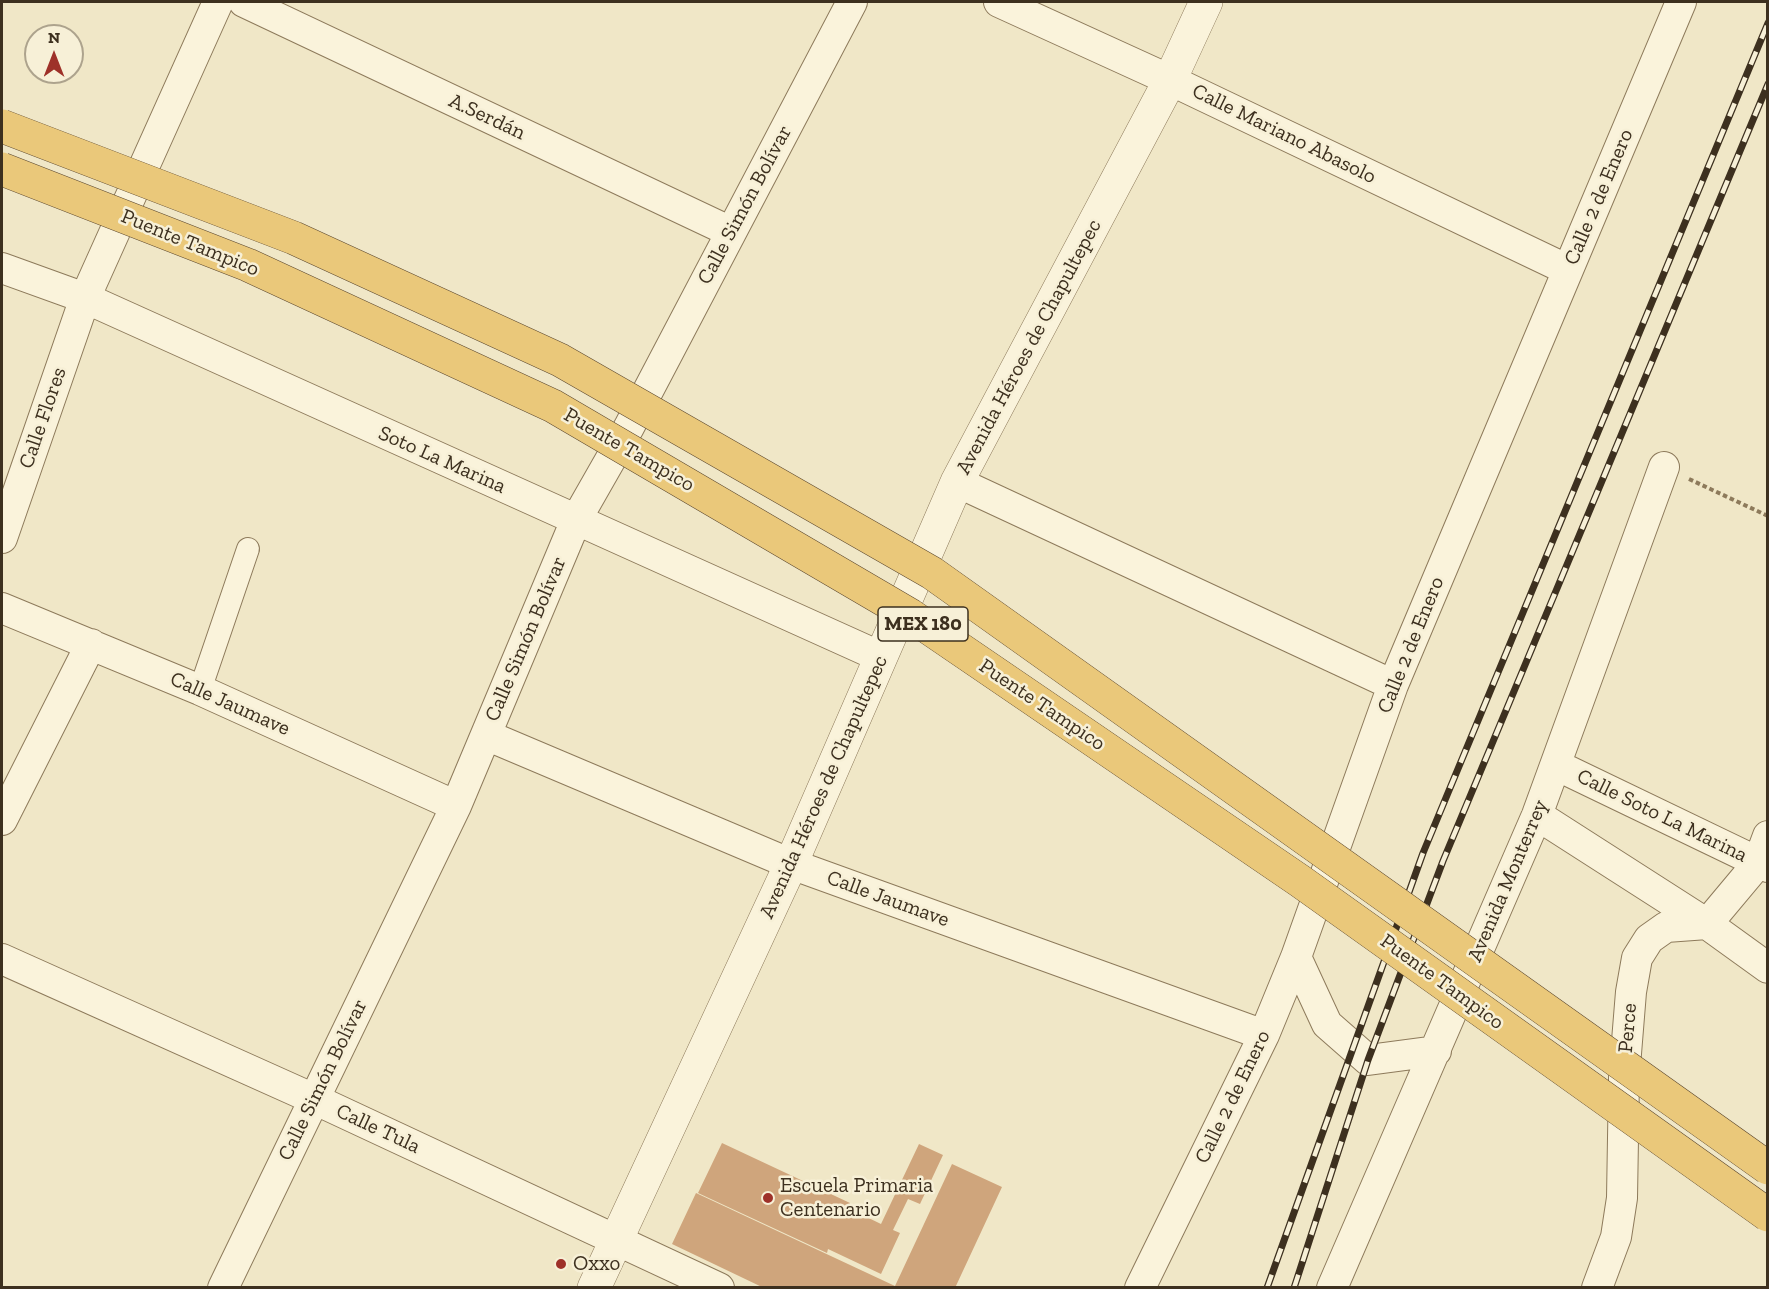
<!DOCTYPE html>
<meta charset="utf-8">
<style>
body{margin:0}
#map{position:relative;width:1769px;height:1289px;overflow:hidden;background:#f0e7c7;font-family:"Zilla Slab",serif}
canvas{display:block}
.frame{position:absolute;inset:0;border:3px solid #3d301f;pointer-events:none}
.north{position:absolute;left:24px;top:24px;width:60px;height:60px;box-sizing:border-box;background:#f7f0d7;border:2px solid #ada38d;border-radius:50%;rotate:0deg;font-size:16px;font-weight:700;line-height:24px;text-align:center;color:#3d301f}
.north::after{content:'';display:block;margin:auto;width:21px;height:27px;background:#9e3129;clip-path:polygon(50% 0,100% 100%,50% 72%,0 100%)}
</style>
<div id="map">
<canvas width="1769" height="1289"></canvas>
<div class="frame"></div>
<div class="north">N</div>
</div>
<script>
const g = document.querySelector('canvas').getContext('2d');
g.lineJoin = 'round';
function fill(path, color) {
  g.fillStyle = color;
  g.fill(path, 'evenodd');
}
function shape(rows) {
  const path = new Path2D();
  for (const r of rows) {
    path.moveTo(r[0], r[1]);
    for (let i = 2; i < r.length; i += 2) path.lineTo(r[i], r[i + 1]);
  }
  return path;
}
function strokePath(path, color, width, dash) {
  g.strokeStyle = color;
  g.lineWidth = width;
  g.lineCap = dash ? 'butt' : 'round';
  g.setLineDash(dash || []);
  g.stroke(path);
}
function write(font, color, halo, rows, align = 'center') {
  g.font = font + ' "Zilla Slab",serif';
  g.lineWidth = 5;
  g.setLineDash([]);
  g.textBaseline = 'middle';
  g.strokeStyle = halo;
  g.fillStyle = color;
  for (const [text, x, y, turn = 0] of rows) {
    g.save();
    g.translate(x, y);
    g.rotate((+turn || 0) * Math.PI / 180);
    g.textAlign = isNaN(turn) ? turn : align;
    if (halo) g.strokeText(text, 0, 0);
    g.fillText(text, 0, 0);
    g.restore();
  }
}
const building = shape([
 [722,1143,850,1203,848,1208,881,1224,919,1144,943,1155,920,1204,908,1199,893,1230,900,1233,881,1274,828,1249,827,1253,698,1193],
 [952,1164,1002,1187,955,1288,764,1288,672,1244,696,1193,895,1286]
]);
const path = shape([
 [1689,479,1768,516]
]);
const pedestrian = shape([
 [200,690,248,549]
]);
const minor = shape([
 [244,2,731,232],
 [999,2,1170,80,1568,270],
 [2,268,85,298,881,657],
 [957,482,1393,685],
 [2,538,85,298,218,2],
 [2,608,200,690,456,806],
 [486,735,791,864,1264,1035],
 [1556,765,1768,867],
 [1537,815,1707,924,1768,968],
 [2,820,91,644],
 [1296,957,1327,1024,1368,1060,1436,1051],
 [2,959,314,1099,719,1288],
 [223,1288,456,806,576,520,629,427,852,2],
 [1140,1288,1264,1035,1296,957,1393,685,1681,2],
 [1332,1288,1537,815,1664,467],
 [1597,1288,1616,1237,1622,1198,1624,1078,1631,992,1637,958,1649,939,1666,927,1707,924,1758,863,1768,836]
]);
const tertiary = shape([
 [594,1288,791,864,957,482,1170,80,1206,2]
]);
const rail = shape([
 [1267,1288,1423,853,1768,23],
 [1294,1288,1368,1060,1443,861,1768,84]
]);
const trunkBridge = shape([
 [2,126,294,238,560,360,932,573,1768,1168],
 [2,169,248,265,553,406,910,615,1300,881,1768,1215]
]);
const markers = [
 [768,1198,6,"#9e3129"],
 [561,1264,6,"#9e3129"]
];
const shields = [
 [923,624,90]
];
const shieldNames = [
 ["MEX 180",923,624]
];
const streetNames = [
 ["A.Serdán",487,117,25],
 ["Calle Mariano Abasolo",1284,134,26],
 ["Calle 2 de Enero",1599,197,-67],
 ["Calle Simón Bolívar",745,205,-62],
 ["Puente Tampico",190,243,22],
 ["Avenida Héroes de Chapultepec",1029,347,-62],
 ["Calle Flores",43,418,-71],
 ["Puente Tampico",629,450,30],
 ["Soto La Marina",442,460,24],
 ["Calle Simón Bolívar",526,639,-67],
 ["Calle 2 de Enero",1411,645,-68],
 ["Calle Jaumave",230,704,24],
 ["Puente Tampico",1042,705,34],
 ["Avenida Héroes de Chapultepec",824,787,-66],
 ["Calle Soto La Marina",1662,816,26],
 ["Avenida Monterrey",1508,881,-67],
 ["Calle Jaumave",888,899,20],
 ["Puente Tampico",1442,982,36],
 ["Perce",1628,1028,-85],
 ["Calle Simón Bolívar",323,1080,-64],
 ["Calle 2 de Enero",1233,1097,-64],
 ["Calle Tula",378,1129,25]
];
const poiNames = [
 ["Escuela Primaria",780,1186],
 ["Centenario",780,1210],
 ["Oxxo",573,1264]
];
fill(building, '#cfa57c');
strokePath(pedestrian, '#8d7a5b', 24);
strokePath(minor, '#8d7a5b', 32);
strokePath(tertiary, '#8d7a5b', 34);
strokePath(path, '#8d7a5b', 4, [4.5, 3]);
strokePath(pedestrian, '#faf3db', 22);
strokePath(minor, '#faf3db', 30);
strokePath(tertiary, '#faf3db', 33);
strokePath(rail, '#3d301f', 7);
strokePath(rail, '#f7f0d7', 4.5, [14]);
strokePath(trunkBridge, '#5b472f', 34, []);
strokePath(trunkBridge, '#eac87a', 33);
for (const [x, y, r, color] of markers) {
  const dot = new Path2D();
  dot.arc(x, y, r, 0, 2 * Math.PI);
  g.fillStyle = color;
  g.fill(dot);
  strokePath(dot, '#f7f0d7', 2);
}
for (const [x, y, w] of shields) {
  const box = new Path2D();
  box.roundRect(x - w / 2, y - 17, w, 34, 4.5);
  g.fillStyle = '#f7f0d7';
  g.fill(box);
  strokePath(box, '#3d301f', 1.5);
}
write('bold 20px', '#3d301f', null, shieldNames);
write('21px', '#3d301f', '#f7f0d7', streetNames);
write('21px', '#3d301f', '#f7f0d7', poiNames, 'left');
</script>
